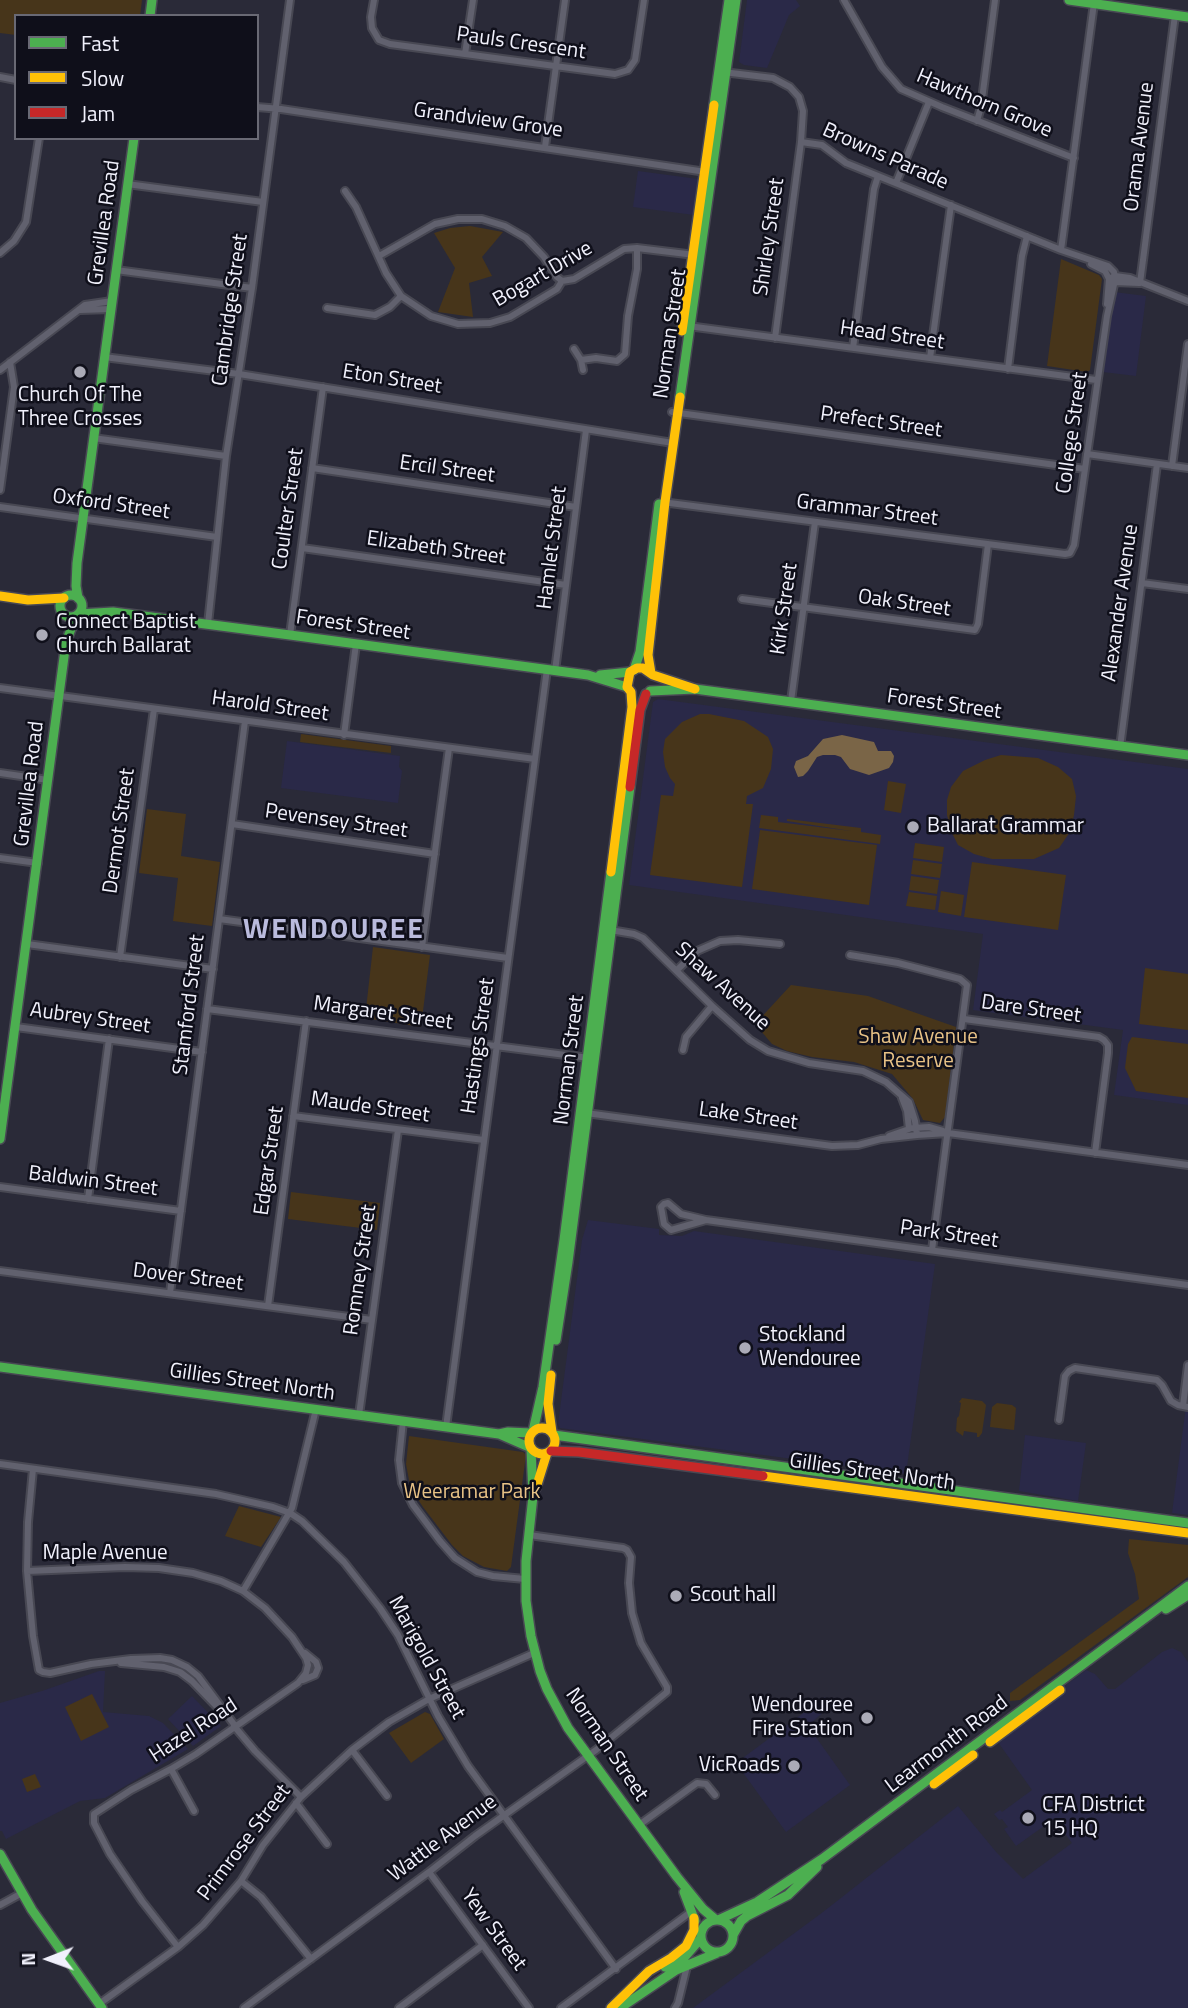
<!DOCTYPE html>
<style>
body{margin:0}
#map{position:relative;width:1188px;height:2008px;overflow:hidden;background:#2a2a38;font-family:"Titillium Web",sans-serif}
canvas{display:block}
.legend{position:absolute;left:14px;top:14px;width:245px;height:126px;box-sizing:border-box;background:#0f0f1a;border:2px solid #696974;margin:0;padding:9px 12px;list-style:none;font-size:21px;color:#f1f1fc}
.legend li{display:flex;align-items:center;gap:14px;height:35px}
.legend b{width:35px;border:2px solid #696974}
.north{position:absolute;left:14px;top:1924px;width:70px;height:70px;-webkit-text-stroke:5px #0f0f1a;paint-order:stroke;rotate:269deg;font-size:19px;font-weight:700;line-height:28px;text-align:center;color:#f1f1fc}
.north::after{content:'';display:block;margin:auto;width:24px;height:32px;background:#f1f1fc;clip-path:polygon(50% 0,100% 100%,50% 72%,0 100%)}
</style>
<div id="map">
<canvas width="1188" height="2008"></canvas>
<ul class="legend">
<li><b style="height:9px;background:#4caf50"></b>Fast</li>
<li><b style="height:9px;background:#ffc107"></b>Slow</li>
<li><b style="height:9px;background:#c62828"></b>Jam</li>
</ul>
<div class="north">N</div>
</div>
<script>
const g = document.querySelector('canvas').getContext('2d');
g.lineJoin = 'round';
function fill(path, color) {
  g.fillStyle = color;
  g.fill(path, 'evenodd');
}
function shape(rows) {
  const path = new Path2D();
  for (const r of rows) {
    if (r.length === 3) {
      path.moveTo(r[0] + r[2], r[1]);
      path.arc(r[0], r[1], r[2], 0, 2 * Math.PI);
      continue;
    }
    path.moveTo(r[0], r[1]);
    for (let i = 2; i < r.length; i += 2) path.lineTo(r[i], r[i + 1]);
  }
  return path;
}
function strokePath(path, color, width, dash) {
  g.strokeStyle = color;
  g.lineWidth = width;
  g.lineCap = dash ? 'butt' : 'round';
  g.setLineDash(dash || []);
  g.stroke(path);
}
function write(font, color, halo, rows, align = 'center') {
  g.font = font + ' "Titillium Web",sans-serif';
  g.lineWidth = 5;
  g.setLineDash([]);
  g.textBaseline = 'middle';
  g.strokeStyle = halo;
  g.fillStyle = color;
  for (const [text, x, y, turn = 0] of rows) {
    g.save();
    g.translate(x, y);
    g.rotate((+turn || 0) * Math.PI / 180);
    g.textAlign = isNaN(turn) ? turn : align;
    if (halo) g.strokeText(text, 0, 0);
    g.fillText(text, 0, 0);
    g.restore();
  }
}
const built = shape([
 [747,0,796,0,800,6,789,15,767,68,744,65,739,62],
 [638,171,698,179,694,215,633,207],
 [1114,292,1146,296,1136,376,1103,372],
 [658,699,1188,769,1188,1105,1114,1095,1123,1030,973,1010,983,934,629,885,653,702],
 [287,741,400,756,399,767,402,771,398,803,281,788],
 [588,1220,659,1229,659,1235,682,1236,694,1231,935,1264,906,1474,560,1428,558,1424,582,1240],
 [1188,1391,1188,1515,1172,1513],
 [1025,1435,1086,1443,1078,1501,1019,1491],
 [1172,1648,1181,1652,1188,1662,1188,2008,693,2008,823,1912,958,1806,997,1853,1023,1879,1072,1843,1054,1819,1016,1846,1004,1829,1008,1827,1002,1819,999,1820,994,1814,1000,1810,1002,1812,1032,1790,995,1738,1086,1670,1095,1674,1108,1689,1115,1689,1162,1652],
 [99,1671,105,1671,103,1712,149,1716,163,1723,188,1749,105,1798,80,1801,6,1839,2,1831,0,1831,0,1703,42,1691],
 [192,1696,221,1726,193,1746,168,1719],
 [825,1697,831,1705,808,1726,850,1785,786,1832,736,1763]
]);
const green = shape([
 [0,0,142,0,140,16,16,16,16,35,0,33],
 [470,226,503,232,482,257,492,276,469,283,473,317,438,312,455,268,434,233,450,228],
 [1061,259,1099,275,1102,279,1090,370,1087,372,1047,366],
 [700,714,709,714,744,721,768,737,773,749,771,769,763,788,747,796,746,804,753,804,742,887,650,875,661,795,673,796,675,784,670,778,665,767,663,752,665,739,682,722],
 [301,734,391,746,391,753,300,742],
 [1001,755,1038,758,1058,767,1072,779,1076,796,1074,815,1070,832,1059,848,1034,859,992,859,974,854,958,845,951,831,947,815,947,800,951,787,963,771,985,760],
 [888,781,906,784,901,813,884,810],
 [147,809,186,814,181,856,220,862,212,926,173,921,178,878,139,873],
 [761,815,778,817,778,822,851,831,787,821,787,819,861,828,861,832,881,835,880,844,759,828],
 [760,830,877,845,869,905,752,889],
 [915,843,944,847,942,862,913,858],
 [913,860,942,864,940,878,911,874],
 [972,862,1066,875,1058,930,964,917],
 [911,876,939,880,937,894,909,890],
 [941,891,964,895,961,916,938,912],
 [909,892,937,896,935,910,906,906],
 [373,947,430,955,421,1027,365,1018],
 [1145,968,1188,974,1188,1030,1139,1024],
 [791,985,868,996,956,1027,945,1117,940,1123,923,1120,913,1099,892,1074,854,1062,812,1057,787,1051,772,1044,755,1024],
 [1132,1037,1188,1044,1188,1098,1136,1091,1125,1068,1128,1044],
 [291,1192,380,1203,377,1230,288,1219],
 [962,1398,982,1401,986,1405,982,1433,979,1437,977,1437,977,1433,964,1431,963,1436,956,1431,957,1418,959,1416,961,1403,959,1402],
 [997,1403,1012,1405,1016,1408,1014,1430,990,1427,992,1407],
 [409,1436,523,1452,526,1455,511,1567,507,1571,484,1567,463,1556,452,1545,423,1507,413,1492,409,1480,406,1464],
 [239,1506,281,1517,261,1547,225,1536],
 [1129,1539,1188,1545,1188,1577,1020,1700,1010,1701,1010,1693,1139,1599,1135,1574,1128,1553],
 [92,1694,109,1727,81,1741,65,1707],
 [425,1712,430,1714,444,1739,411,1763,389,1733],
 [35,1774,41,1787,27,1792,22,1779]
]);
const water = shape([
 [842,735,874,742,878,751,891,751,894,756,893,762,889,768,869,775,850,769,841,757,835,755,823,755,817,757,808,771,803,776,798,777,794,767,796,761,808,756,823,739]
]);
const street = shape([
 [374,0,371,17,372,28,379,40,390,44,615,74,628,70,635,60,644,0],
 [844,0,882,67,901,89,942,107,1074,158],
 [465,54,473,0],
 [0,77,16,80],
 [257,107,281,109,706,172],
 [977,121,981,107,995,0],
 [545,147,565,0],
 [896,183,929,102],
 [127,184,263,202],
 [345,191,356,207,386,273,401,296,431,316,458,324,490,323,510,317,557,289,562,281,574,279,624,249,637,248,695,255],
 [1061,250,1094,3],
 [0,253,14,241,26,222,39,138],
 [379,256,435,224,458,219,482,219,505,226,526,238,544,257,557,277,562,281],
 [1091,264,1105,271,1109,279,1115,282,1139,283],
 [116,270,252,288],
 [1109,279,1115,276,1130,278,1188,301],
 [1140,283,1175,15],
 [1107,304,1109,279],
 [327,308,375,315,390,307,401,296],
 [80,310,111,309],
 [688,326,1096,380],
 [775,338,801,142],
 [853,348,874,189,878,176],
 [574,349,581,360,583,370],
 [104,357,239,374,673,443],
 [930,358,951,205],
 [581,360,596,358,617,361,625,354,628,316,637,269,637,248],
 [1008,369,1022,256,1027,236],
 [0,370,85,305,112,301],
 [672,412,1085,469],
 [93,438,226,456],
 [1087,454,1188,468],
 [1172,466,1188,344],
 [312,468,576,507],
 [0,490,14,387,10,362],
 [662,502,1065,554,1070,553,1074,545,1107,316,1115,280,1114,272,1108,266,1061,250,846,163,822,145,801,142,803,111,799,97,790,87,773,78,723,72],
 [0,507,217,537],
 [302,548,566,585],
 [1142,583,1188,589],
 [742,599,975,630,978,624,988,544],
 [208,624,226,456,252,288,290,0],
 [290,635,323,387],
 [555,671,586,430],
 [0,688,535,759],
 [791,701,815,522],
 [344,735,356,644],
 [1120,747,1157,464],
 [0,773,48,780],
 [232,824,435,854],
 [0,858,38,863],
 [219,919,508,958],
 [610,930,634,934,643,938,712,1006,750,1040,768,1051,809,1063,863,1071,886,1082,909,1102,915,1121,917,1135],
 [27,944,213,969],
 [422,947,449,748],
 [850,955,898,963,960,979,967,985,932,1250],
 [120,957,154,709],
 [677,970,697,951,720,941,738,940,780,944],
 [207,1009,589,1058],
 [964,1019,1099,1037,1104,1040,1108,1045,1108,1053,1095,1153],
 [16,1027,202,1052],
 [683,1050,686,1037,712,1006],
 [586,1113,832,1146,858,1145,881,1139,917,1135,948,1133,1188,1165],
 [293,1116,484,1140],
 [913,1128,929,1127,943,1131],
 [889,1136,909,1129,907,1111,902,1098],
 [0,1187,181,1211],
 [88,1199,109,1039],
 [706,1220,671,1230,664,1224,661,1207,664,1204,668,1203,681,1214,706,1220,1188,1285],
 [0,1271,372,1320],
 [170,1293,245,721],
 [268,1306,306,1021],
 [1183,1406,1188,1365],
 [359,1415,398,1130],
 [1059,1420,1065,1376,1069,1371,1075,1368,1157,1380,1162,1385,1171,1401,1178,1405,1188,1407],
 [403,1421,399,1460,402,1483,413,1505,440,1541,455,1558,477,1572,493,1576,525,1579],
 [446,1427,547,669],
 [0,1464,216,1494,273,1507,290,1513,302,1521,344,1562,380,1608,398,1635,438,1716,468,1766,616,1969],
 [33,1469,28,1522,27,1571,33,1636,39,1670,43,1672,50,1673,91,1664,131,1659,160,1658,172,1660,187,1667,198,1676,236,1727],
 [27,1571,125,1567,159,1568,193,1573,221,1581,243,1591,265,1608,292,1637,306,1658,308,1665,306,1673,298,1683,196,1754,171,1769,131,1790,94,1814,94,1823,110,1854,142,1901,178,1947],
 [243,1591,292,1508,316,1409],
 [121,1663,164,1667,180,1672,192,1681,220,1710],
 [303,1680,315,1675,318,1668,316,1662,305,1653],
 [234,1726,255,1751,301,1797],
 [352,1750,387,1796],
 [171,1769,194,1811],
 [296,1803,327,1844],
 [639,1825,697,1783,706,1784,715,1795],
 [429,1872,529,2008],
 [241,1881,261,1897,311,1959],
 [0,1905,22,1893],
 [99,2004,178,1947,203,1925,241,1881,263,1845,301,1797,352,1750,389,1722,429,1699,534,1653],
 [244,2008,429,1872,475,1836,596,1750,667,1692,667,1687,641,1643,632,1613,629,1583,631,1557,627,1550,623,1548,529,1535],
 [399,2008,483,1945],
 [561,2008,692,1911],
 [675,2008,678,2003,687,1966]
]);
const fast = shape([
 [1069,0,1188,17],
 [150,16,152,0],
 [714,105,729,0],
 [680,397,736,0],
 [71,606,11],
 [78,598,76,586,77,563,134,138],
 [78,614,113,612,290,635,588,675,627,687],
 [634,670,640,652,659,504],
 [600,675,630,672],
 [650,691,695,689,1188,755],
 [0,1139,66,642,76,616],
 [556,1340,568,1262,630,787],
 [0,1367,499,1434,508,1432,531,1433],
 [533,1431,543,1387,564,1240,611,872],
 [499,1434,531,1448],
 [554,1435,1188,1523],
 [531,1449,533,1496,526,1561,526,1601,531,1636,540,1671,547,1689,568,1728,677,1877,703,1909,716,1920],
 [1166,1609,1188,1595],
 [0,1854,32,1910,102,2008],
 [684,1892,695,1921],
 [718,1920,757,1902,822,1859,1188,1586],
 [717,1936,16],
 [733,1935,741,1921,747,1916,788,1895,817,1867],
 [665,1967,682,1960,701,1938],
 [620,2008,676,1970,717,1953]
]);
const slow = shape([
 [682,331,714,105],
 [0,596,28,600,64,598],
 [651,673,648,655,665,502,680,397],
 [611,872,632,707,631,692,627,687,630,672,637,668,643,668,653,675,695,689],
 [551,1375,548,1404,552,1432],
 [542,1441,13],
 [763,1476,1188,1533],
 [536,1488,547,1453],
 [990,1742,1060,1690],
 [934,1784,973,1755],
 [611,2008,649,1971,671,1958,686,1946,694,1930,694,1918]
]);
const jam = shape([
 [630,787,640,710,646,694],
 [551,1451,579,1452,763,1476]
]);
const markers = [
 [80,372,7,"#ababb7"],
 [42,635,7,"#ababb7"],
 [913,827,7,"#ababb7"],
 [745,1348,7,"#ababb7"],
 [676,1596,7,"#ababb7"],
 [867,1718,7,"#ababb7"],
 [794,1766,7,"#ababb7"],
 [1028,1818,7,"#ababb7"]
];
const streetNames = [
 ["Pauls Crescent",521,44,8],
 ["Hawthorn Grove",984,104,23],
 ["Grandview Grove",488,121,8],
 ["Orama Avenue",1140,147,-83],
 ["Browns Parade",885,157,24],
 ["Grevillea Road",105,223,-82],
 ["Shirley Street",770,237,-82],
 ["Bogart Drive",543,275,-30],
 ["Cambridge Street",231,310,-82],
 ["Norman Street",671,334,-82],
 ["Head Street",892,336,8],
 ["Eton Street",392,380,9],
 ["Prefect Street",881,423,8],
 ["College Street",1073,433,-82],
 ["Ercil Street",447,470,8],
 ["Oxford Street",111,505,8],
 ["Coulter Street",289,509,-82],
 ["Grammar Street",867,511,7],
 ["Hamlet Street",553,548,-83],
 ["Elizabeth Street",436,549,8],
 ["Alexander Avenue",1121,603,-82],
 ["Oak Street",904,604,8],
 ["Kirk Street",785,609,-82],
 ["Forest Street",353,626,8],
 ["Forest Street",944,705,8],
 ["Harold Street",270,707,8],
 ["Grevillea Road",30,784,-83],
 ["Pevensey Street",336,822,8],
 ["Dermot Street",120,831,-82],
 ["Shaw Avenue",722,987,42],
 ["Stamford Street",190,1005,-83],
 ["Dare Street",1031,1010,8],
 ["Margaret Street",383,1014,8],
 ["Aubrey Street",90,1019,8],
 ["Hastings Street",479,1046,-82],
 ["Norman Street",570,1060,-83],
 ["Maude Street",370,1108,8],
 ["Lake Street",748,1117,8],
 ["Edgar Street",270,1161,-82],
 ["Baldwin Street",93,1182,7],
 ["Park Street",949,1235,8],
 ["Romney Street",361,1270,-82],
 ["Dover Street",188,1278,7],
 ["Gillies Street North",252,1383,8],
 ["Gillies Street North",872,1473,8],
 ["Maple Avenue",105,1554],
 ["Marigold Street",426,1658,61],
 ["Hazel Road",194,1731,-33],
 ["Norman Street",606,1745,56],
 ["Learmonth Road",947,1745,-37],
 ["Wattle Avenue",443,1839,-37],
 ["Primrose Street",245,1843,-53],
 ["Yew Street",493,1930,54]
];
const poiNames = [
 ["Church Of The",80,396,"center"],
 ["Three Crosses",80,420,"center"],
 ["Connect Baptist",56,623],
 ["Church Ballarat",56,647],
 ["Ballarat Grammar",927,827],
 ["Stockland",759,1336],
 ["Wendouree",759,1360],
 ["Scout hall",690,1596],
 ["Wendouree",853,1706,"right"],
 ["Fire Station",853,1730,"right"],
 ["VicRoads",780,1766,"right"],
 ["CFA District",1042,1806],
 ["15 HQ",1042,1830]
];
const parkNames = [
 ["Shaw Avenue",918,1038],
 ["Reserve",918,1062],
 ["Weeramar Park",472,1493]
];
const districtNames = [
 ["WENDOUREE",334,931]
];
fill(built, '#2a2948');
fill(green, '#47351a');
fill(water, '#7a6547');
strokePath(street, '#484853', 10);
strokePath(fast, '#484853', 12);
strokePath(slow, '#484853', 12);
strokePath(jam, '#484853', 12);
strokePath(street, '#61616e', 6);
strokePath(fast, '#4caf50', 9);
strokePath(slow, '#ffc107', 9);
strokePath(jam, '#c62828', 9);
for (const [x, y, r, color] of markers) {
  const dot = new Path2D();
  dot.arc(x, y, r, 0, 2 * Math.PI);
  g.fillStyle = color;
  g.fill(dot);
  strokePath(dot, '#0f0f1a', 2.5);
}
write('21px', '#f1f1fc', '#0f0f1a', streetNames);
write('21px', '#f1f1fc', '#0f0f1a', poiNames, 'left');
write('21px', '#e8c286', '#0f0f1a', parkNames);
g.letterSpacing = '2px';
write('bold 28px', '#babbdd', '#0f0f1a', districtNames);
g.letterSpacing = '0px';
</script>
